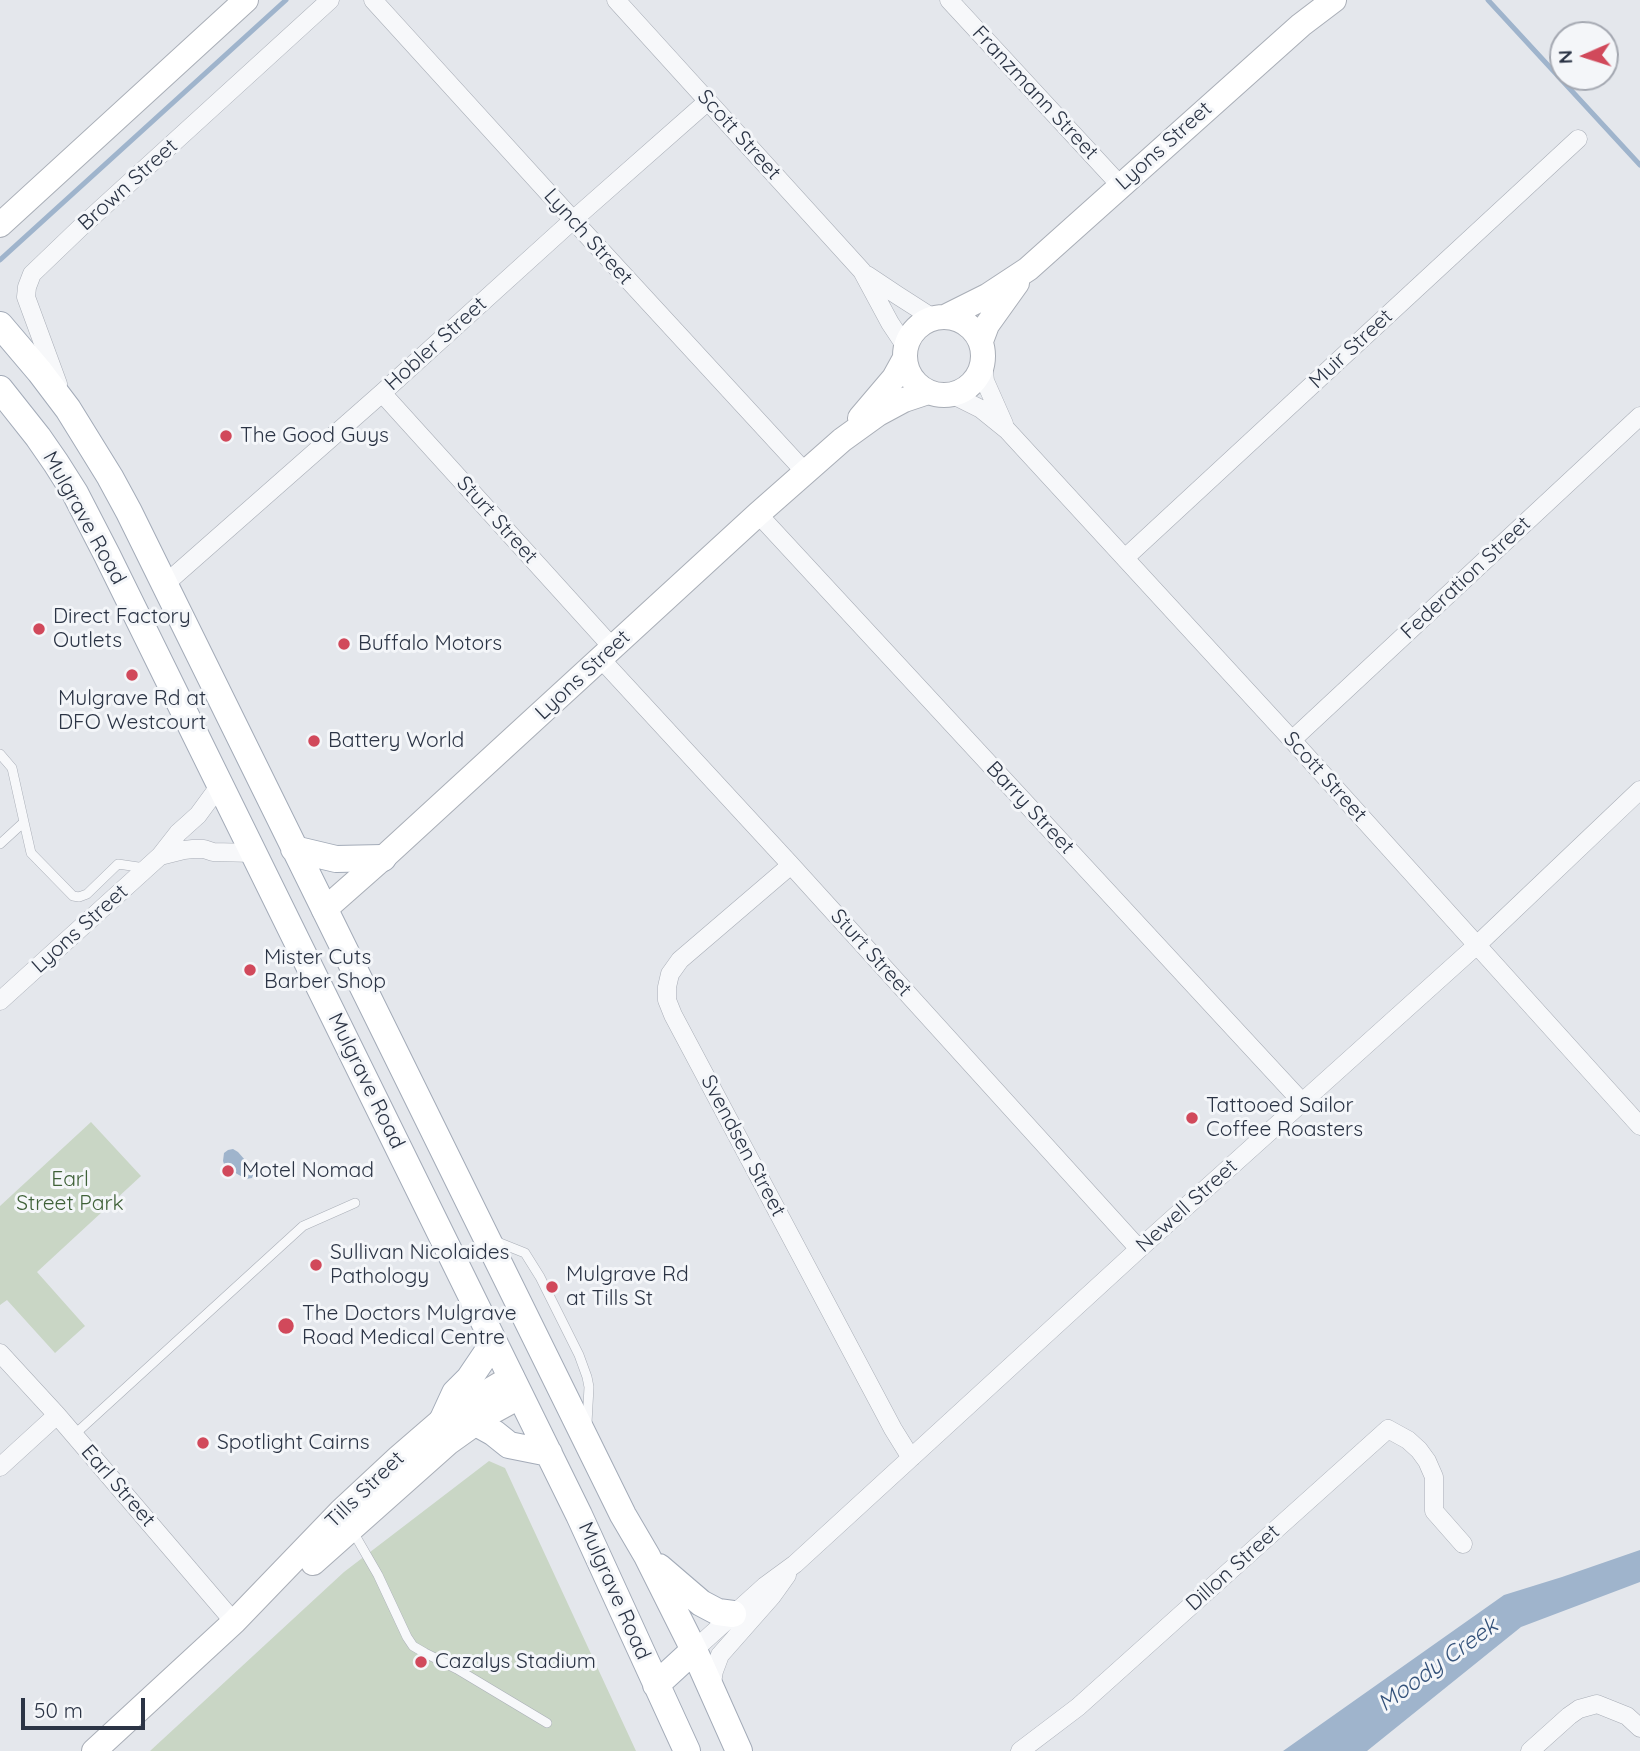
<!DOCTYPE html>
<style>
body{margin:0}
#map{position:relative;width:1640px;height:1751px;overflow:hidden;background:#e4e7ec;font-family:Quicksand,sans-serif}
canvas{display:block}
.north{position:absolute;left:1549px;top:21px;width:70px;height:70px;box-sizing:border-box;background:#f4f6f9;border:2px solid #a4a8b1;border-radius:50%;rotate:267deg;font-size:19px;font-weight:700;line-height:28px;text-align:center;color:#2b3445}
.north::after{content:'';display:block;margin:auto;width:24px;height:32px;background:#d1495b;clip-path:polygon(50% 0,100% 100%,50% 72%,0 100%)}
.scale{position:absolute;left:21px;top:1698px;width:124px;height:32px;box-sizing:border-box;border:4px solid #2b3445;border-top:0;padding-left:9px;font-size:21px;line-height:24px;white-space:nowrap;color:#2b3445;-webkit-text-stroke:5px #f4f6f9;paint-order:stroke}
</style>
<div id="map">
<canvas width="1640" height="1751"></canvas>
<div class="north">N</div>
<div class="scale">50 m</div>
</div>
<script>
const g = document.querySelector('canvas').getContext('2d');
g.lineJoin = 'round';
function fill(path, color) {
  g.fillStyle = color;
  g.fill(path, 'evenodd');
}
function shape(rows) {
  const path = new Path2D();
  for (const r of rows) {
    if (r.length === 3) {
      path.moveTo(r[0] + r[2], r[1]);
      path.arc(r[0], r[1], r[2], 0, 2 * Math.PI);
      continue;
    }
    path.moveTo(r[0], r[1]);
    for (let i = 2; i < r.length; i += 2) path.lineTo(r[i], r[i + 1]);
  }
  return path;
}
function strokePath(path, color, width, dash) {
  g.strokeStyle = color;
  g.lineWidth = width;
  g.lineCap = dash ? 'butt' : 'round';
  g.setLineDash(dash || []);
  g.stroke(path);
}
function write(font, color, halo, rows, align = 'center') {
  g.font = font + ' Quicksand,sans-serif';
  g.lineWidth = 6;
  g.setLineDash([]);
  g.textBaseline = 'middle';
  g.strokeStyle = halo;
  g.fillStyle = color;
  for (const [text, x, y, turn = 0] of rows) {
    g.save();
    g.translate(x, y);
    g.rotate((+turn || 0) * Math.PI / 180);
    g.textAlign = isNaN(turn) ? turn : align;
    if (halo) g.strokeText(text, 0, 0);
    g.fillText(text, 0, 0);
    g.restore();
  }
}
const green = shape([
 [91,1122,141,1176,37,1272,85,1326,55,1353,7,1300,0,1305,0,1206],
 [489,1461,505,1468,636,1751,150,1751,344,1572]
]);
const water = shape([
 [233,1149,238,1152,252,1168,254,1172,252,1178,246,1179,225,1167,223,1161,224,1153,228,1150],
 [1640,1550,1640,1582,1521,1627,1367,1751,1283,1751,1504,1595,1562,1577]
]);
const stream = shape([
 [1488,0,1640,165],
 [0,260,286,0]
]);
const lane = shape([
 [0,754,12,768,24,822,0,844],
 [24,822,31,853,73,896,79,897,87,894,118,864,145,868],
 [495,1241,525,1253,540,1277,579,1355,587,1377,589,1387,587,1423],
 [74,1435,303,1226,355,1203],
 [352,1530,378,1575,407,1637,413,1646,425,1653,457,1669,547,1723]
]);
const street = shape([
 [373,0,573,220,805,472],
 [616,0,862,271,890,323,906,347],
 [949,0,1120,185],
 [867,275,897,295,933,318],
 [983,362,985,381,1004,424],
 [58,384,26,297,27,287,32,274,81,227,330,0],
 [382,393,613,648],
 [953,395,981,409,1007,430,1292,740,1640,1126],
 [758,514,1302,1102],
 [1125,558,1578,139],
 [164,585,382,393,573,220,708,101],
 [601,659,791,865,1139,1249],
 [1292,740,1640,416],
 [160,856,184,850,193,849,204,849,213,852,254,853],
 [791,865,680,960,670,974,667,987,667,1000,673,1015,893,1429,911,1458],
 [0,1001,160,856,178,833,198,815,220,785],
 [0,1353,57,1415,234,1622],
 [0,1467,57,1415],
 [694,1650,765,1586,795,1564,1139,1249,1477,945,1640,790],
 [711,1688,714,1671,720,1655,772,1596,787,1575],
 [1020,1751,1078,1707,1388,1429,1408,1440,1419,1450,1427,1461,1434,1477,1434,1511,1463,1544],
 [1530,1751,1569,1716,1579,1709,1597,1704,1627,1716,1640,1728]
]);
const secondary = shape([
 [0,225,246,0],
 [947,316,987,296,1028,269,1301,25,1334,0],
 [944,356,39],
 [981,341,987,325,1017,283],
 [860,418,894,378,905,358],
 [324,910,383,858,758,514,842,440,878,414,904,400,928,392],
 [313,1563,448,1443,490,1413,521,1396],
 [94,1751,234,1622,341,1511,399,1457,443,1419,459,1408,512,1377]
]);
const primary = shape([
 [0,325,40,372,68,409,110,477,129,512,623,1515,647,1556,694,1650,739,1751],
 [0,389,38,437,56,463,75,493,107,555,579,1515,687,1751],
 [294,849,336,859,383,858],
 [443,1419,455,1393,469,1379,494,1342],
 [476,1423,494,1433,509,1445,549,1453],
 [659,1567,701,1603,718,1612,733,1614],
 [656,1685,694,1650]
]);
const markers = [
 [226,436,7,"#d1495b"],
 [39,629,7,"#d1495b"],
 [344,644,7,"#d1495b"],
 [132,675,7,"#d1495b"],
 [314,741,7,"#d1495b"],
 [250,970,7,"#d1495b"],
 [1192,1118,7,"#d1495b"],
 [228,1171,7,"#d1495b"],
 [316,1265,7,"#d1495b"],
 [552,1287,7,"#d1495b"],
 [286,1326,9,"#d1495b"],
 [203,1443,7,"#d1495b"],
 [421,1662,7,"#d1495b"]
];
const streetNames = [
 ["Franzmann Street",1035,93,47],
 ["Scott Street",739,135,48],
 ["Lyons Street",1164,146,-42],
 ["Brown Street",128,185,-42],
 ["Lynch Street",588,237,48],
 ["Hobler Street",436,344,-42],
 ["Muir Street",1351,349,-43],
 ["Mulgrave Road",84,518,61],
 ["Sturt Street",497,520,48],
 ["Federation Street",1466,578,-43],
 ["Lyons Street",583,675,-43],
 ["Scott Street",1325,777,48],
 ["Barry Street",1030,808,47],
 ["Lyons Street",80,929,-42],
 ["Sturt Street",871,953,48],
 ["Mulgrave Road",366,1081,64],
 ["Svendsen Street",743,1146,62],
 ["Newell Street",1187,1206,-42],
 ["Earl Street",118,1486,49],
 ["Tills Street",365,1490,-44],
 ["Dillon Street",1233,1568,-42],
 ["Mulgrave Road",614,1591,66]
];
const poiNames = [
 ["The Good Guys",240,436],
 ["Direct Factory",53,617],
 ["Outlets",53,641],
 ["Buffalo Motors",358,644],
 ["Mulgrave Rd at",132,699,"center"],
 ["DFO Westcourt",132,723,"center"],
 ["Battery World",328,741],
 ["Mister Cuts",264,958],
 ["Barber Shop",264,982],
 ["Tattooed Sailor",1206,1106],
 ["Coffee Roasters",1206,1130],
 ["Motel Nomad",242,1171],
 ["Sullivan Nicolaides",330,1253],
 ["Pathology",330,1277],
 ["Mulgrave Rd",566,1275],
 ["at Tills St",566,1299],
 ["The Doctors Mulgrave",302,1314],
 ["Road Medical Centre",302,1338],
 ["Spotlight Cairns",217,1443],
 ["Cazalys Stadium",435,1662]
];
const parkNames = [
 ["Earl",70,1180],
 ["Street Park",70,1204]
];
const waterNames = [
 ["Moody Creek",1438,1665,-36]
];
fill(green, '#c9d6c5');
fill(water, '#9fb4cc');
strokePath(stream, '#9fb4cc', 5);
strokePath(lane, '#a9aeb7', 10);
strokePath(street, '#a9aeb7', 19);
strokePath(secondary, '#a9aeb7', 26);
strokePath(primary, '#a3abb8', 28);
strokePath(lane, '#f7f8fa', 9);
strokePath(street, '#f7f8fa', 18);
strokePath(secondary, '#fff', 24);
strokePath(primary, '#fff', 26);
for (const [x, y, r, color] of markers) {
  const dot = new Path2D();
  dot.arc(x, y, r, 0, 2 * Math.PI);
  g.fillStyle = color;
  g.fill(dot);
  strokePath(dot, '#f4f6f9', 2.5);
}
write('21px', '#2b3445', '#f4f6f9', streetNames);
write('21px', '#2b3445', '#f4f6f9', poiNames, 'left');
write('21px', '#3f6138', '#f4f6f9', parkNames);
write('italic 23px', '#34527a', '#f4f6f9', waterNames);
</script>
